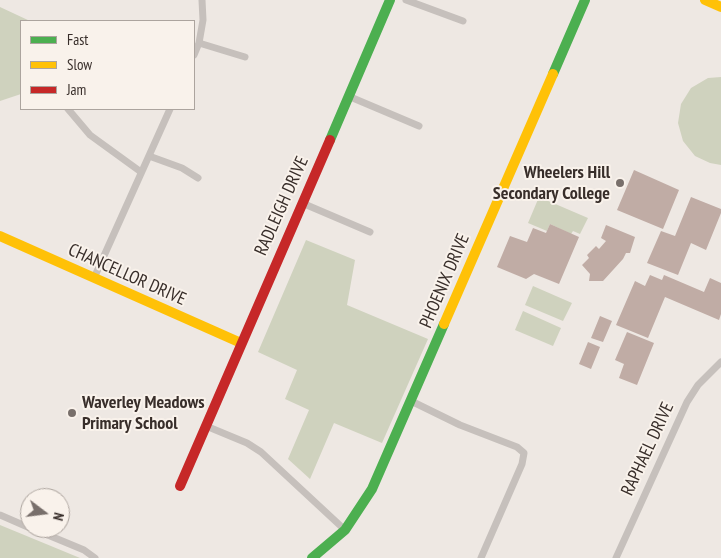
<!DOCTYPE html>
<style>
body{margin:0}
#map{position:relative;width:721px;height:558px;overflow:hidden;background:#eee8e3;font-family:"PT Sans Narrow",sans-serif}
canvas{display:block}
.legend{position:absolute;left:20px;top:20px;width:175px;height:90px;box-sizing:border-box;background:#f9f2eb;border:1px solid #aca49e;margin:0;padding:6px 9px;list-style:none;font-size:15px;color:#382e2a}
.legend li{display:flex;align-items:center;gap:10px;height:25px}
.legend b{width:25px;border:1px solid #aca49e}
.north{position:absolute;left:20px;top:488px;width:50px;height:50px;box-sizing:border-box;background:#f9f2eb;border:1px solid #aca49e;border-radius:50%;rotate:105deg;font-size:14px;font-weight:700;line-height:20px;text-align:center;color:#382e2a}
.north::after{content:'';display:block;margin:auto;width:18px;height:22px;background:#786f6b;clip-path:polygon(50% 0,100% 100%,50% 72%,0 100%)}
</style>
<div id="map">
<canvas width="721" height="558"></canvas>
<ul class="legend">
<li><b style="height:6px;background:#4caf50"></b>Fast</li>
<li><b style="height:6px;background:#ffc107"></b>Slow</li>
<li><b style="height:6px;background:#c62828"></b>Jam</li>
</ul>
<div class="north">N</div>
</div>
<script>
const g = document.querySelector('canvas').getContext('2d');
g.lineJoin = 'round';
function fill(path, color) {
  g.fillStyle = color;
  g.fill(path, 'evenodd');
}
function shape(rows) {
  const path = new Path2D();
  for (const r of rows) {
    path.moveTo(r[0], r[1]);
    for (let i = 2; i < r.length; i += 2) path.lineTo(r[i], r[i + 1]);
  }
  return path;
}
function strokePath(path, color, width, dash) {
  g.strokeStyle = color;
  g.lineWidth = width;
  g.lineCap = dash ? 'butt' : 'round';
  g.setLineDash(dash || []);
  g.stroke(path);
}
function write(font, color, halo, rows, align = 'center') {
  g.font = font + ' "PT Sans Narrow",sans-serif';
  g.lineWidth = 4;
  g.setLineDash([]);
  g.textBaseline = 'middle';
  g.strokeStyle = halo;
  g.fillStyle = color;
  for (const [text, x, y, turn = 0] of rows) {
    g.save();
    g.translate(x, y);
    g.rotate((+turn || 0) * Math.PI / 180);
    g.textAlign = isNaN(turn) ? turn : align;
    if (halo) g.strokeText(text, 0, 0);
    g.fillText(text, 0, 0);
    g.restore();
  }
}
const green = shape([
 [0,7,30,21,21,21,21,94,0,101],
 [721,77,721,165,710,163,695,156,683,141,678,123,681,104,691,88,708,78],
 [539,197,588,218,580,234,573,231,571,234,550,224,547,231,528,223],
 [306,240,355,260,347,305,428,339,382,443,334,423,310,479,288,459,309,410,285,399,297,370,258,352],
 [533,286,572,303,563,321,525,305],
 [523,311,561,328,553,346,515,330],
 [0,525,80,558,0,558]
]);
const building = shape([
 [634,170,679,190,663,229,617,210],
 [691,197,721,209,721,213,706,250,691,243,678,275,647,263,661,231,675,236],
 [550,224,579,237,559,284,534,274,526,279,497,267,510,236,527,242,533,228,546,233],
 [606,225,635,237,630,253,626,253,623,259,603,281,589,281,590,274,582,265,589,258,587,255,596,246,599,249,606,241,601,238],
 [650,275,662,280,664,275,704,292,710,278,721,283,721,314,719,320,665,297,648,338,616,325,635,281,645,286],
 [600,316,612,321,603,342,591,338],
 [627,332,654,343,637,385,619,378,624,364,615,360],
 [588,342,600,347,591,369,579,364]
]);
const street = shape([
 [406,0,463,21],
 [199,43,245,57],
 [194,55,199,43,203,20,202,0],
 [348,96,419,126],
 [68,109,90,135,141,172],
 [149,156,182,168,198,178],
 [302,203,370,232],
 [94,278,170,109],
 [411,401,460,425,517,447,524,453,522,464,481,558],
 [206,426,247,443,261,452,345,530],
 [0,515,30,528],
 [31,528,84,550,95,558],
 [616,558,687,402,698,385,721,362]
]);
const fast = shape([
 [553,74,585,0],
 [330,140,390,0],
 [312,558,345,530,372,489,444,324]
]);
const slow = shape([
 [705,0,721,7],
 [0,236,241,343],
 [444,324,553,74]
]);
const jam = shape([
 [180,486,330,140]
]);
const markers = [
 [620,183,5,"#786f6b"],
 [72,413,5,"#786f6b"]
];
const poiNames = [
 ["Wheelers Hill",610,173],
 ["Secondary College",610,194],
 ["Waverley Meadows",82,403,"left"],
 ["Primary School",82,424,"left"]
];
const streetNames = [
 ["RADLEIGH DRIVE",282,206,-66],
 ["CHANCELLOR DRIVE",127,275,24],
 ["PHOENIX DRIVE",445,281,-67],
 ["RAPHAEL DRIVE",648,449,-65]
];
fill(green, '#cfd2be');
fill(building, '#c0aca5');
strokePath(street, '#c6c0bc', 7);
strokePath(fast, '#4caf50', 10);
strokePath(slow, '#ffc107', 10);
strokePath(jam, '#c62828', 10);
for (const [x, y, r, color] of markers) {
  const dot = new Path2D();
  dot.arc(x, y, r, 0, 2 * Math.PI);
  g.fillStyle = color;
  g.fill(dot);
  strokePath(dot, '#f9f2eb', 2);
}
write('bold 18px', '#382e2a', '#f9f2eb', poiNames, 'right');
write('18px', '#382e2a', '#f9f2eb', streetNames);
</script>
